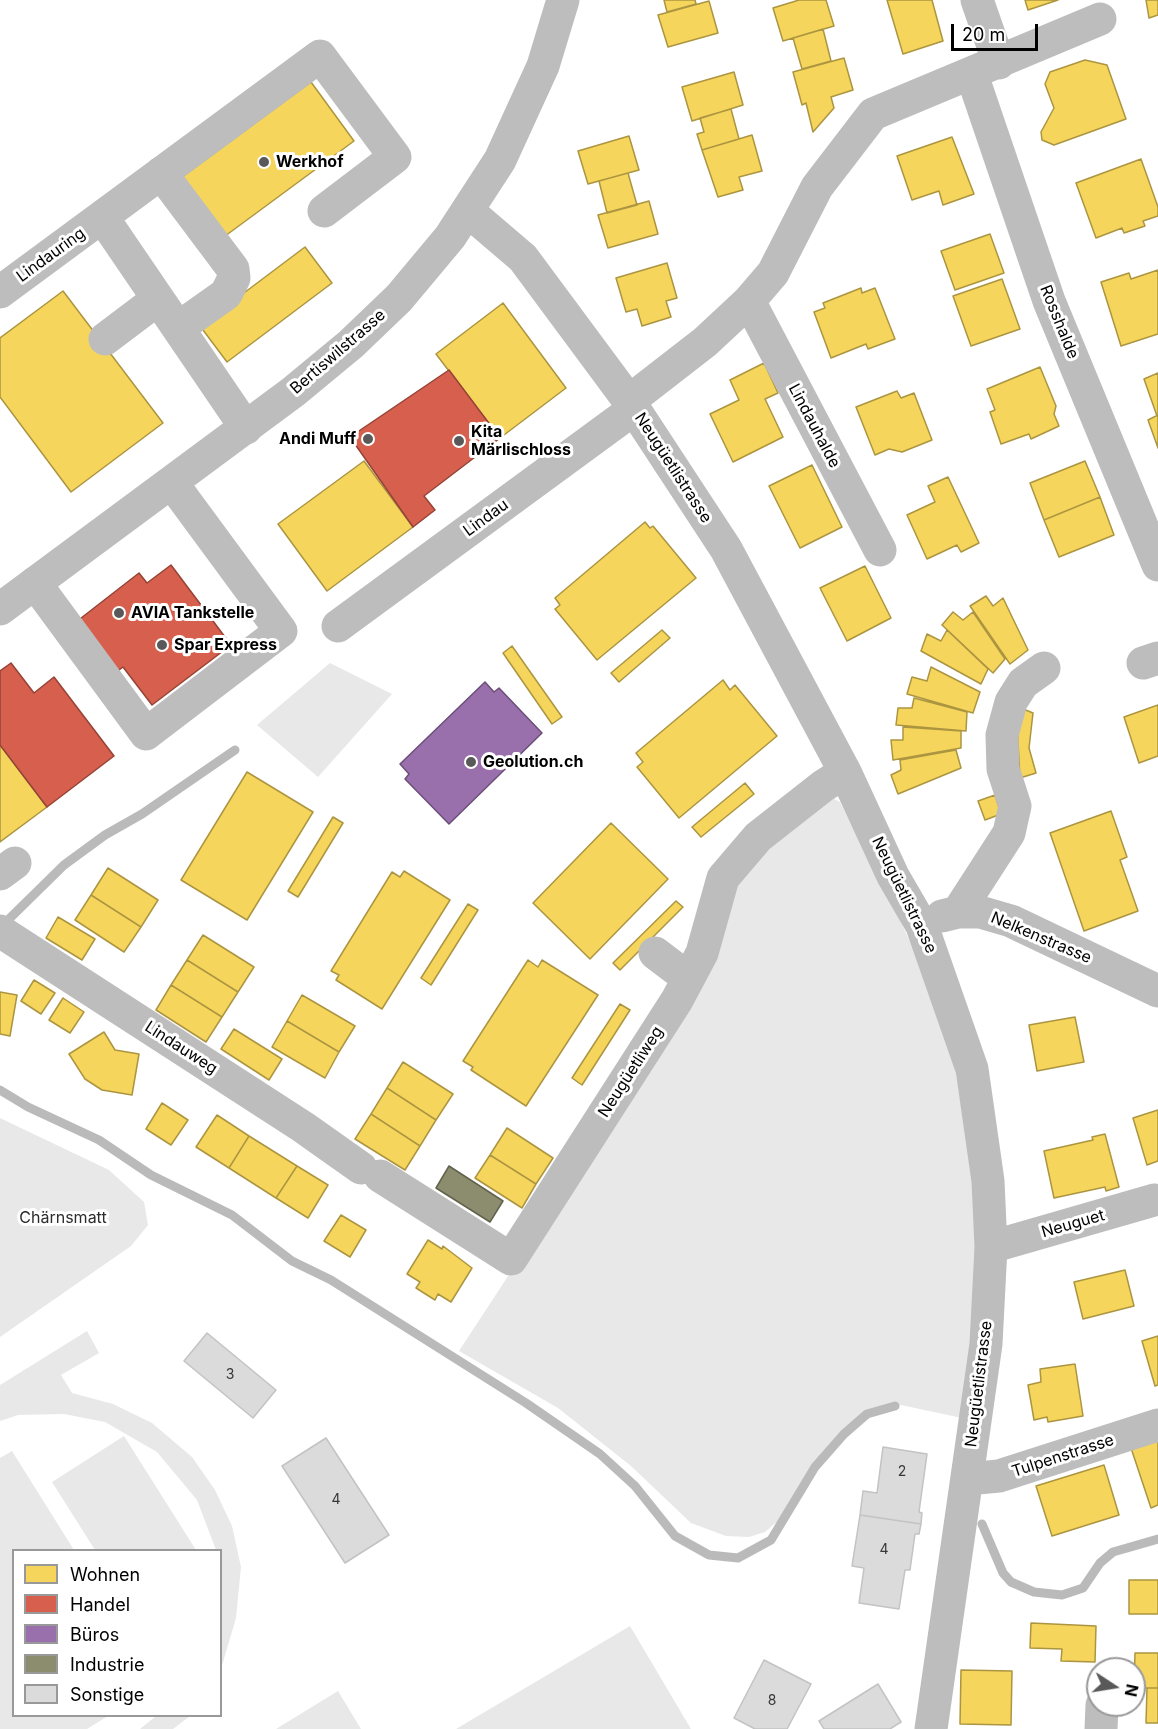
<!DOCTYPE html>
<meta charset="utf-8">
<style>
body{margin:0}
#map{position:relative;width:1158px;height:1729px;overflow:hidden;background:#fff;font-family:Inter,sans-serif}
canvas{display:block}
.legend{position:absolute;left:12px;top:1549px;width:210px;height:168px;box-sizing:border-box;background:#fff;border:2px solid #999;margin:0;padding:8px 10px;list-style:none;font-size:18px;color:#000}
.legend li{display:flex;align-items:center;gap:12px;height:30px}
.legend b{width:30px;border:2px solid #999}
.north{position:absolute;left:1086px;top:1657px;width:60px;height:60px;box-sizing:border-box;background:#fff;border:2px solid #999;border-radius:50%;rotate:102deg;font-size:16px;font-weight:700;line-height:24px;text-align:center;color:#000}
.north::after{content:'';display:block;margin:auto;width:21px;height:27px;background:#595959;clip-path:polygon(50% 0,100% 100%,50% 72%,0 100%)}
.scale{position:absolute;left:951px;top:24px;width:87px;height:27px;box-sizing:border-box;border:3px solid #000;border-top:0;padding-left:8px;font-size:18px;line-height:21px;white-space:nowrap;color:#000;-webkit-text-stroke:4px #fff;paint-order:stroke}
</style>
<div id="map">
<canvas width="1158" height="1729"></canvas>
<ul class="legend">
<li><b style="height:16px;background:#f6d55c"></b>Wohnen</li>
<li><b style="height:16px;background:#d6604d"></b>Handel</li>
<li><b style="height:16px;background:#9970ab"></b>Büros</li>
<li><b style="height:16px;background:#8c8c6e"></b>Industrie</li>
<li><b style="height:16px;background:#dbdbdb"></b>Sonstige</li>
</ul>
<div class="north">N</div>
<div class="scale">20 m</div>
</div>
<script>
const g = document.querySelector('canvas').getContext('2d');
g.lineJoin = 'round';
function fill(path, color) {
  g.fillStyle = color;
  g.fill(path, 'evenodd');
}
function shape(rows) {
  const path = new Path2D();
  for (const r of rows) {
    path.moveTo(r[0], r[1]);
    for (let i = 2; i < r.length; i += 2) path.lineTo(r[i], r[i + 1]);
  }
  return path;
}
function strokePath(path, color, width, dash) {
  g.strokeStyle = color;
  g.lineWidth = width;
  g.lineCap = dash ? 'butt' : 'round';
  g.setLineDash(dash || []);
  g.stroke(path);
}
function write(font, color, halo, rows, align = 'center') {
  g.font = font + ' Inter,sans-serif';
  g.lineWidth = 6;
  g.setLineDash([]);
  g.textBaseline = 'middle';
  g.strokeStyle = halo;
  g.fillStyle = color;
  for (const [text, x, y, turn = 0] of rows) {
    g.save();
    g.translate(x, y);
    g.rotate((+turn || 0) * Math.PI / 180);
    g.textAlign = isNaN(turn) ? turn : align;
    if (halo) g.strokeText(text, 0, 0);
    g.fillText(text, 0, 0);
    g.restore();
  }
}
const green = shape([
 [330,663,392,694,318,777,257,725],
 [831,797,840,802,898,916,926,976,955,1067,976,1198,974,1320,962,1418,901,1405,872,1410,854,1420,816,1463,779,1520,765,1532,749,1537,726,1536,691,1523,631,1466,558,1408,459,1351,707,972,724,908,746,866],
 [0,1118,109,1170,144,1202,148,1225,131,1246,0,1337],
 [87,1331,99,1353,61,1375,72,1393,113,1404,152,1423,192,1457,215,1490,232,1526,241,1567,236,1618,221,1669,220,1550,216,1550,197,1500,157,1452,105,1422,64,1414,18,1415,0,1421,0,1385],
 [124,1436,196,1550,95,1550,52,1482],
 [12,1451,74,1550,14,1550,14,1716,108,1716,87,1729,0,1729,0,1458],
 [630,1626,691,1729,456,1729],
 [338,1691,361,1729,276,1729],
 [156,1716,190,1716,173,1729,140,1729]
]);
const homes = shape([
 [664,0,695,0,696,4,667,12,664,0],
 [799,0,826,0,834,26,783,41,773,8,799,0],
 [887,0,932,0,943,41,903,54,887,0],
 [1025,0,1058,0,1028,10,1025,0],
 [1146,0,1158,0,1158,15,1149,18,1146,0],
 [709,1,718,33,668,47,658,15,709,1],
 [823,29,831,61,802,69,793,38,823,29],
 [844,58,853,90,831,97,834,108,813,132,806,103,802,105,793,72,844,58],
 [1085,60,1107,65,1126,119,1054,145,1042,140,1041,132,1054,108,1045,84,1050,72,1085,60],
 [734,72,743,105,692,121,682,87,734,72],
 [311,82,354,141,217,242,174,183,311,82],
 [731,109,739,139,702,150,697,134,704,132,700,118,731,109],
 [752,135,762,171,739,177,743,190,718,197,702,150,752,135],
 [629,136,639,170,588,184,578,151,629,136],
 [952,137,974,194,943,205,939,191,912,200,897,156,952,137],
 [1141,159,1158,207,1158,216,1143,221,1145,226,1124,233,1122,228,1096,238,1076,183,1141,159],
 [628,173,637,205,607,213,599,181,628,173],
 [649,201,658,234,608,248,598,215,649,201],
 [990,234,1004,273,955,290,941,251,990,234],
 [305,247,332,283,227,362,200,326,305,247],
 [667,263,677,298,666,301,671,317,642,326,637,309,626,312,616,278,667,263],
 [1158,270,1158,334,1121,346,1101,282,1129,273,1131,279,1158,270],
 [1002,279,1020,329,971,346,953,296,1002,279],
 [861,288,862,293,875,288,895,339,868,349,866,344,831,358,814,312,825,308,823,303,861,288],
 [63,291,163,423,71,492,0,397,0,338,63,291],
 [503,303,566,388,500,438,436,354,503,303],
 [764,363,778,393,765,399,783,437,733,462,710,414,739,400,730,380,764,363],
 [1040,367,1056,406,1054,414,1059,426,1031,439,1029,434,1001,444,990,412,995,410,987,389,1040,367],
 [1158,373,1158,415,1157,416,1144,379,1158,373],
 [897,391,901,398,914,393,932,440,902,452,889,449,875,455,856,407,897,391],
 [1158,415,1158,448,1148,420,1158,415],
 [364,461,413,527,327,591,278,524,364,461],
 [1085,461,1100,497,1044,520,1030,483,1085,461],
 [812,465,842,527,800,548,769,486,812,465],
 [948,477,979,543,961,552,957,545,927,559,907,515,935,502,928,486,948,477],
 [1100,497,1114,535,1059,557,1044,520,1100,497],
 [645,522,650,528,653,526,696,578,597,660,555,609,560,605,555,598,645,522],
 [865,566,891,618,847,641,820,588,865,566],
 [986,596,993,606,1003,598,1028,650,1010,664,970,606,986,596],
 [953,612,963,620,973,612,1005,659,993,673,942,625,953,612],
 [662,630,670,638,619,682,611,673,662,630],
 [947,630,988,669,981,684,921,651,927,634,941,641,947,630],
 [512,646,562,717,552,724,503,653,512,646],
 [931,667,980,692,973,713,907,694,912,677,927,681,931,667],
 [723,680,730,690,735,685,777,736,679,818,637,767,643,762,636,753,723,680],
 [914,698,967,712,966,731,896,725,898,708,912,708,914,698],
 [1158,705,1158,756,1139,763,1124,717,1158,705],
 [1016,706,1033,713,1029,748,1036,773,1020,778,1016,706],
 [903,727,961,731,961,748,893,760,891,740,903,740,903,727],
 [0,745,47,807,0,842,0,745],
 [956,750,961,768,898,794,891,775,901,770,900,760,956,750],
 [247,772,313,812,247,920,181,880,247,772],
 [745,783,754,794,701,837,692,827,745,783],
 [995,795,1001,814,985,820,978,801,995,795],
 [1111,811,1127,857,1120,860,1138,911,1084,931,1050,833,1111,811],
 [333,817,343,823,298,897,288,891,333,817],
 [611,823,668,879,590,959,533,903,611,823],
 [108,868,158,900,141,927,91,895,108,868],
 [404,871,450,900,382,1009,336,980,339,975,331,971,392,872,400,877,404,871],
 [91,895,141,927,124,952,75,920,91,895],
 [676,901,683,907,620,970,613,963,676,901],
 [468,904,478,910,431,985,421,978,468,904],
 [58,917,95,939,82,960,46,938,58,917],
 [203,935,254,967,238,992,187,960,203,935],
 [187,960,238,992,222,1017,171,985,187,960],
 [528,960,538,967,542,960,598,995,526,1106,471,1070,473,1067,463,1061,528,960],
 [34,980,55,993,41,1014,21,1001,34,980],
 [171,985,222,1017,206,1042,156,1010,171,985],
 [0,992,17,995,10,1036,0,1034,0,992],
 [302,995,355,1026,339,1052,287,1021,302,995],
 [63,998,84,1012,70,1033,49,1020,63,998],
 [620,1004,630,1010,582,1085,572,1078,620,1004],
 [1075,1017,1084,1062,1037,1071,1029,1025,1075,1017],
 [287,1021,339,1052,325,1078,272,1047,287,1021],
 [234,1029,282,1059,269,1080,221,1049,234,1029],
 [104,1032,115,1050,139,1054,132,1095,102,1090,85,1079,69,1054,104,1032],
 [403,1062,453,1094,436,1120,387,1088,403,1062],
 [387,1088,436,1120,420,1146,371,1114,387,1088],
 [162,1103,188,1120,171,1145,146,1129,162,1103],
 [1158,1110,1158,1161,1147,1165,1133,1118,1158,1110],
 [371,1114,420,1146,405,1170,355,1139,371,1114],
 [217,1115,249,1136,229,1168,196,1147,217,1115],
 [507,1128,553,1158,536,1184,490,1155,507,1128],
 [1105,1134,1119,1187,1106,1191,1105,1187,1054,1198,1044,1151,1093,1140,1092,1137,1105,1134],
 [249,1136,297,1166,276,1198,229,1168,249,1136],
 [490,1155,536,1184,522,1208,475,1178,490,1155],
 [297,1166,328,1185,308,1218,276,1198,297,1166],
 [341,1215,366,1230,350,1257,324,1241,341,1215],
 [428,1240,442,1249,443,1246,472,1268,451,1302,438,1294,435,1300,416,1288,420,1282,407,1274,428,1240],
 [1125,1270,1134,1306,1083,1319,1074,1282,1125,1270],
 [1158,1336,1158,1385,1155,1386,1142,1341,1158,1336],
 [1075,1364,1083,1416,1048,1422,1047,1417,1034,1420,1028,1385,1041,1382,1040,1369,1075,1364],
 [1158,1440,1158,1505,1151,1508,1131,1448,1158,1440],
 [1104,1465,1119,1515,1052,1536,1036,1486,1104,1465],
 [1129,1580,1158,1580,1158,1614,1129,1614,1129,1580],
 [1031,1623,1096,1626,1095,1662,1061,1661,1062,1649,1030,1648,1031,1623],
 [1135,1653,1158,1653,1158,1688,1134,1688,1135,1653],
 [961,1670,1012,1671,1011,1725,960,1724,961,1670],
 [1147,1688,1158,1688,1158,1723,1146,1723,1147,1688]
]);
const shops = shape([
 [449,370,500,438,424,496,435,510,413,527,350,437,449,370],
 [171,565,231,645,152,705,123,667,115,673,76,622,139,573,147,583,171,565],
 [11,663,34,693,54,677,114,756,47,807,0,745,0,671,11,663]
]);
const offices = shape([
 [485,682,494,692,499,688,542,733,449,824,405,779,409,774,400,764,485,682]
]);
const industry = shape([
 [449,1166,503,1201,490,1222,436,1188,449,1166]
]);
const stream = shape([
 [7,921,64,865,105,835,142,814,235,750],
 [0,1090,28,1107,99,1140,151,1175,232,1215,292,1261,331,1280,526,1403,600,1454,635,1486,675,1536,709,1555,738,1558,771,1540,815,1467,844,1434,867,1414,895,1406],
 [982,1524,1003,1573,1011,1582,1034,1592,1062,1595,1083,1588,1100,1563,1113,1552,1158,1539]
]);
const building = shape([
 [207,1333,276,1390,253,1418,184,1361,207,1333],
 [326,1438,389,1535,345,1563,282,1466,326,1438],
 [883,1447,927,1454,919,1512,922,1513,921,1524,860,1515,863,1491,877,1493,883,1447],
 [860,1515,921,1524,919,1534,915,1534,910,1570,905,1570,899,1609,859,1603,864,1568,852,1566,860,1515],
 [764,1660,811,1684,787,1729,755,1729,734,1718,764,1660],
 [878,1684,901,1722,890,1729,824,1729,819,1721,878,1684]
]);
const minor = shape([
 [977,0,999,63],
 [972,75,1049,301,1158,565],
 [161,173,233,269,234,278,226,294,178,328],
 [468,211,523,258,629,401,726,549,845,772,893,876,922,926,972,1069,988,1181,991,1247,986,1344,931,1729],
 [103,218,246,428],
 [0,292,320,56,395,157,324,211],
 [749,301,880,550],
 [105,339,158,299],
 [629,401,705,342,749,301,773,273,817,187,873,114,1100,19],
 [35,583,146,734,281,631,172,483],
 [338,626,634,409],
 [1143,663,1158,658],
 [0,874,15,863],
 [958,912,1009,833,1015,806,1003,769,1002,735,1011,702,1023,683,1044,668],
 [942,916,958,912,980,912,1011,921,1158,991],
 [0,931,303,1127,361,1168],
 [655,953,688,978],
 [380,1176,511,1259,677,1000,702,953,723,878,758,837,823,786,845,772],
 [991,1247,1154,1200],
 [967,1479,999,1476,1158,1425],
 [1101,1729,1102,1705]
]);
const major = shape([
 [0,609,293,392,351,344,399,298,450,237,500,160,543,66,563,0]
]);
const markers = [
 [264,162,6,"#595959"],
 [368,439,6,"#595959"],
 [459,441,6,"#595959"],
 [119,613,6,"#595959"],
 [162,645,6,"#595959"],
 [471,762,6,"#595959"]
];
const numberNames = [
 ["3",230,1375],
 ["2",902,1472],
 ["4",336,1500],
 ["4",884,1550],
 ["8",772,1701]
];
const poiNames = [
 ["Werkhof",276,162],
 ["Kita",471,432],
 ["Märlischloss",471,450],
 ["Andi Muff",356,439,"right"],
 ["AVIA Tankstelle",131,613],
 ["Spar Express",174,645],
 ["Geolution.ch",483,762]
];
const streetNames = [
 ["Lindauring",51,255,-36],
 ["Rosshalde",1059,322,68],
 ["Bertiswilstrasse",338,352,-41],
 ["Lindauhalde",814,426,62],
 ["Neugüetlistrasse",673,468,57],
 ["Lindau",486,518,-36],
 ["Neugüetlistrasse",904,895,64],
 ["Nelkenstrasse",1041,938,23],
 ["Lindauweg",181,1048,33],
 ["Neugüetliweg",631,1072,-57],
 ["Neuguet",1073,1224,-16],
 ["Neugüetlistrasse",979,1384,-83],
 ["Tulpenstrasse",1063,1456,-18]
];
const parkNames = [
 ["Chärnsmatt",63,1218]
];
fill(green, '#e8e8e8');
fill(homes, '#f6d55c');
strokePath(homes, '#ac9540', 1.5);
fill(shops, '#d6604d');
strokePath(shops, '#964336', 1.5);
fill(offices, '#9970ab');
strokePath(offices, '#6b4e78', 1.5);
fill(industry, '#8c8c6e');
strokePath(industry, '#62624d', 1.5);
strokePath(stream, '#bababa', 9);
fill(building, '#dbdbdb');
strokePath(building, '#c3c3c3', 1.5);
strokePath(minor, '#bdbdbd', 33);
strokePath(major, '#bdbdbd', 33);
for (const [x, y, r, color] of markers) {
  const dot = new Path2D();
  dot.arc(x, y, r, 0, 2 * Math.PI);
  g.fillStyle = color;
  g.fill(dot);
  strokePath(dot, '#fff', 2);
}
write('14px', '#373737', null, numberNames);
write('bold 16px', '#000', '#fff', poiNames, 'left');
write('16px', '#000', '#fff', streetNames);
write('16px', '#2c2c2c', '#fff', parkNames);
</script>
